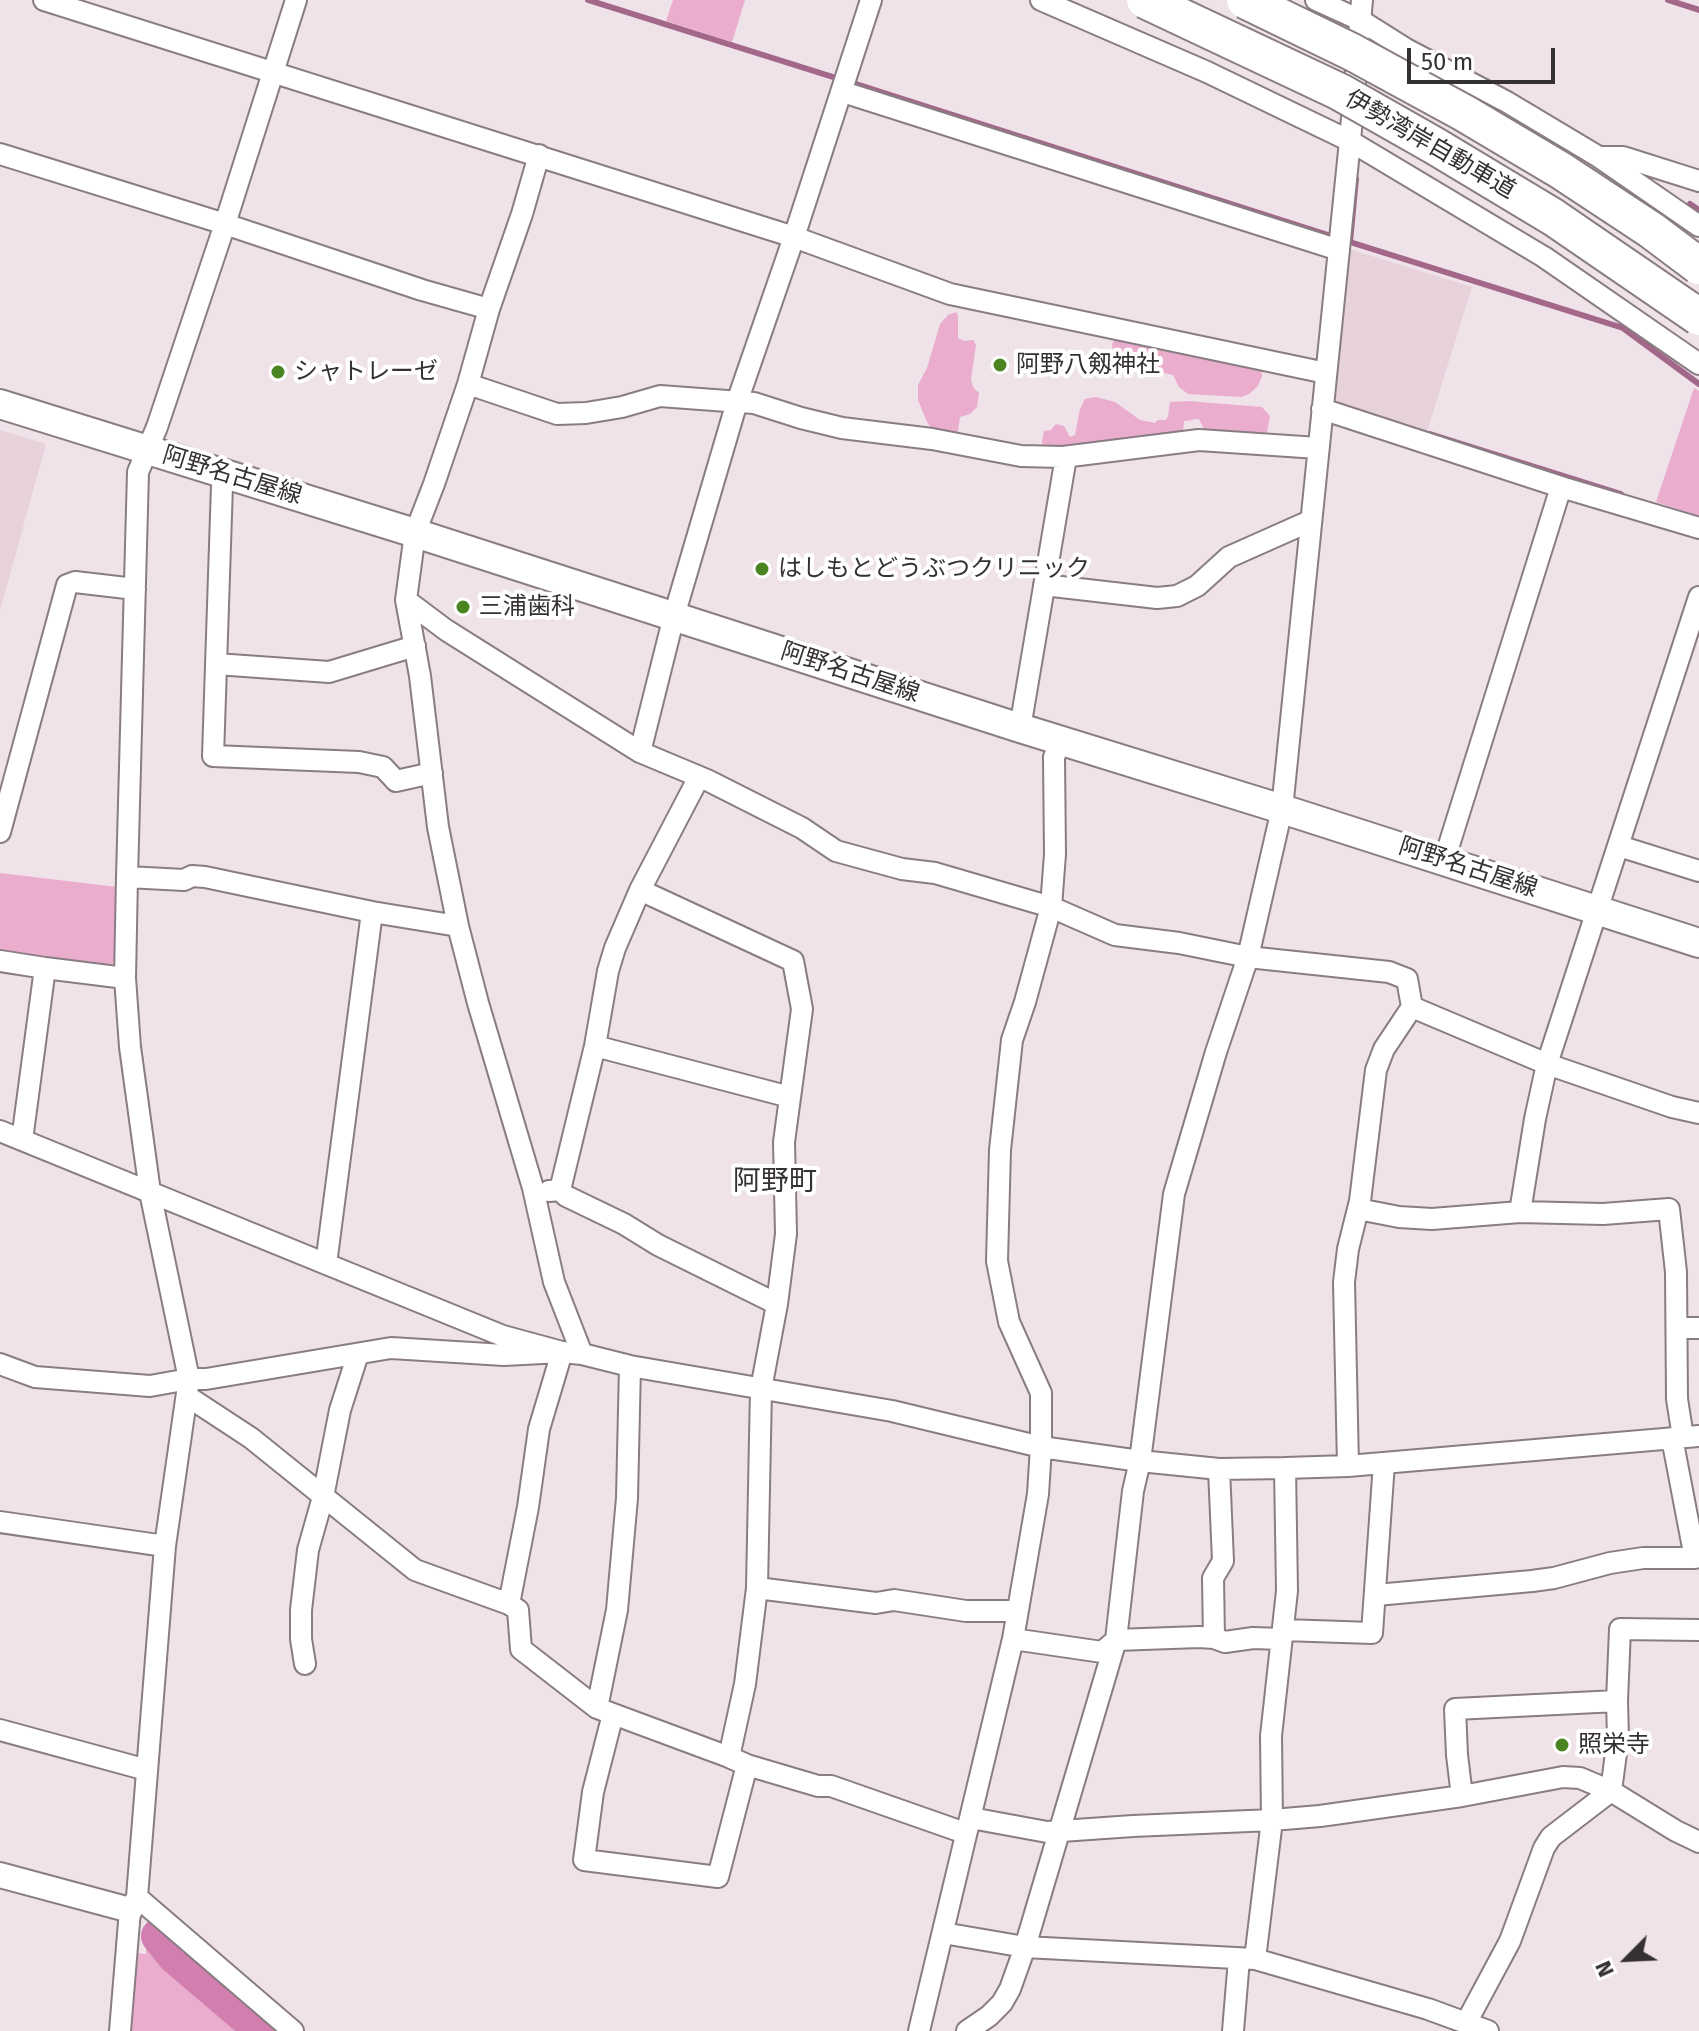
<!DOCTYPE html>
<meta charset="utf-8">
<style>
body{margin:0}
#map{position:relative;width:1699px;height:2031px;overflow:hidden;background:#f0e2e9;font-family:"Fira Sans",sans-serif}
canvas{display:block}
.north{position:absolute;left:1587px;top:1919px;width:80px;height:80px;-webkit-text-stroke:6px #fff;paint-order:stroke;rotate:246deg;font-size:22px;font-weight:700;line-height:32px;text-align:center;color:#353033}
.north::after{content:'';display:block;margin:auto;width:28px;height:36px;background:#353033;clip-path:polygon(50% 0,100% 100%,50% 72%,0 100%)}
.scale{position:absolute;left:1407px;top:48px;width:148px;height:36px;box-sizing:border-box;border:4px solid #353033;border-top:0;padding-left:10px;font-size:24px;line-height:28px;white-space:nowrap;color:#353033;-webkit-text-stroke:6px #fff;paint-order:stroke}
</style>
<div id="map">
<canvas width="1699" height="2031"></canvas>
<div class="north">N</div>
<div class="scale">50 m</div>
</div>
<script>
const g = document.querySelector('canvas').getContext('2d');
g.lineJoin = 'round';
function fill(path, color) {
  g.fillStyle = color;
  g.fill(path, 'evenodd');
}
function shape(rows) {
  const path = new Path2D();
  for (const r of rows) {
    path.moveTo(r[0], r[1]);
    for (let i = 2; i < r.length; i += 2) path.lineTo(r[i], r[i + 1]);
  }
  return path;
}
function strokePath(path, color, width, dash) {
  g.strokeStyle = color;
  g.lineWidth = width;
  g.lineCap = dash ? 'butt' : 'round';
  g.setLineDash(dash || []);
  g.stroke(path);
}
function write(font, color, halo, rows, align = 'center') {
  g.font = font + ' "Fira Sans","Noto Sans JP",sans-serif';
  g.lineWidth = 8;
  g.setLineDash([]);
  g.textBaseline = 'middle';
  g.strokeStyle = halo;
  g.fillStyle = color;
  for (const [text, x, y, turn = 0] of rows) {
    g.save();
    g.translate(x, y);
    g.rotate((+turn || 0) * Math.PI / 180);
    g.textAlign = isNaN(turn) ? turn : align;
    if (halo) g.strokeText(text, 0, 0);
    g.fillText(text, 0, 0);
    g.restore();
  }
}
const built = shape([
 [1346,248,1472,287,1426,435,1336,406,1332,395],
 [0,430,46,444,0,611]
]);
const green = shape([
 [673,0,745,0,732,42,666,21],
 [956,312,958,316,958,338,964,341,973,340,976,345,971,379,973,387,979,393,977,407,970,414,960,417,958,431,955,434,931,428,927,422,918,400,918,385,927,368,940,324,948,315],
 [1119,340,1261,368,1262,376,1258,386,1249,394,1241,397,1188,394,1179,387,1173,375,1146,369,1120,358,1113,353,1112,344,1114,341],
 [1694,388,1699,391,1699,516,1656,502],
 [1096,397,1115,402,1140,420,1155,423,1158,420,1166,420,1168,416,1170,402,1188,401,1262,407,1270,416,1267,432,1263,434,1207,432,1204,429,1199,419,1184,421,1183,433,1181,435,1046,449,1043,447,1042,441,1044,431,1051,430,1056,424,1064,426,1070,437,1075,435,1080,409,1085,399],
 [0,873,117,887,117,961,108,966,0,953],
 [146,1945,248,2031,127,2031,133,1953,146,1954]
]);
const stream = shape([
 [588,0,833,77],
 [1668,0,1699,10],
 [856,84,1328,235],
 [1356,179,1350,242,1623,328,1699,384],
 [1690,204,1699,210],
 [1430,434,1621,494]
]);
const river = shape([
 [159,1936,175,1956,263,2031]
]);
const minor = shape([
 [44,0,794,237,950,294,1326,373],
 [1041,0,1207,72,1350,141,1544,257,1699,364],
 [1316,0,1360,20,1406,49,1507,102,1599,157,1699,226],
 [843,92,1339,250],
 [0,154,225,224,422,290,489,309],
 [539,155,522,214,489,309,468,384,434,484,415,533,406,600,420,676,438,827,458,926,478,1003,533,1188,554,1282,582,1354],
 [1599,157,1623,157,1699,181],
 [468,384,557,414,586,413,622,407,660,396,754,403,801,418,842,428,932,439,1021,456,1063,457,1199,440,1318,448],
 [1322,409,1561,487,1699,528],
 [226,474,222,485,213,756,359,762,383,767,396,781,432,773],
 [1044,585,1157,598,1177,596,1197,586,1229,557,1310,521],
 [406,600,446,630,640,752,707,780,802,828,836,851,902,869,935,873,1051,907,1115,935,1179,943,1248,957,1389,972,1407,979,1412,1007,1384,1049,1376,1070,1360,1201,1348,1249,1344,1282,1348,1466],
 [216,664,329,672,415,646],
 [1020,728,1066,457],
 [640,752,674,616,737,402,794,237,871,0],
 [0,832,67,585,75,582,135,589],
 [1619,846,1699,871],
 [1444,861,1561,487],
 [127,877,184,880,192,876,205,877,372,912,458,926],
 [640,890,793,961,802,1009,784,1142,786,1234,777,1304,761,1389,757,1588,745,1684,729,1757],
 [0,961,45,968,125,978],
 [1412,1007,1547,1064,1672,1107,1699,1113],
 [595,1046,790,1097],
 [0,1131,503,1336,562,1352,582,1354,630,1366,892,1411,1041,1447,1140,1461,1219,1469,1285,1468,1348,1466,1699,1436],
 [22,1140,45,968],
 [560,1190,595,1046,608,971,615,948,640,890,699,777],
 [549,1191,560,1190,566,1196,624,1224,658,1245,777,1304],
 [1358,1209,1399,1217,1432,1219,1520,1212],
 [326,1264,372,912],
 [1677,1328,1699,1328],
 [0,1364,35,1377,150,1386,189,1379,206,1379,391,1348,504,1355,562,1352,539,1429,528,1507,509,1604],
 [187,1396,251,1438,415,1570,509,1604,518,1610,521,1649,597,1708,729,1757,747,1765,818,1786,831,1786,965,1833],
 [1683,1437,1677,1399,1676,1272,1669,1209,1603,1214,1520,1212,1535,1119,1547,1064,1699,597],
 [0,1522,165,1546],
 [757,1588,876,1603,894,1600,966,1611,1017,1611],
 [1376,1595,1532,1581,1554,1578,1610,1563,1643,1558,1695,1558,1672,1438],
 [1284,1630,1372,1633,1384,1463],
 [1214,1638,1213,1578,1223,1561,1219,1469],
 [1013,1639,1102,1652,1116,1640,1199,1637,1214,1638,1225,1642,1253,1638,1282,1639],
 [305,1664,301,1639,301,1610,308,1550,323,1497,340,1410,358,1354],
 [597,1708,617,1610,627,1498,630,1366],
 [613,1714,593,1792,584,1860,718,1877,747,1765],
 [0,1730,147,1770],
 [1462,1796,1457,1755,1455,1709,1617,1701],
 [971,1818,1047,1832,1133,1826,1272,1820,1320,1816,1462,1796,1563,1777,1580,1778,1611,1791,1676,1831,1699,1842],
 [137,1897,293,2031],
 [943,1933,1025,1947,1255,1959,1428,2009,1488,2031],
 [1255,1959,1272,1820,1271,1736,1287,1591,1285,1468],
 [1466,2023,1510,1941,1544,1848,1551,1837,1611,1791,1618,1738,1617,1701,1620,1629,1699,1630],
 [120,2031,130,1910,137,1897,165,1546,189,1379,150,1192,130,1047,125,978,127,877,138,472,157,427,225,224,296,0],
 [919,2031,1013,1639,1038,1494,1041,1447,1041,1393,1009,1322,997,1261,1000,1150,1012,1040,1025,1002,1051,907,1055,854,1054,757,1061,741],
 [967,2031,989,2016,1002,2003,1010,1989,1025,1947,1116,1640,1133,1491,1140,1461,1174,1194,1216,1052,1248,957,1282,809,1350,141,1362,0],
 [1233,2031,1239,1959]
]);
const tertiary = shape([
 [0,1875,130,1910]
]);
const secondary = shape([
 [0,404,415,533,1020,728,1282,809,1699,943]
]);
const motorwayBridge = shape([
 [1145,0,1340,92,1435,146,1553,217,1699,317],
 [1245,0,1352,52,1464,113,1560,170,1651,230,1699,266]
]);
const markers = [
 [1000,365,8,"#498421"],
 [278,372,8,"#498421"],
 [762,569,8,"#498421"],
 [463,607,8,"#498421"],
 [1562,1745,8,"#498421"]
];
const streetNames = [
 ["伊勢湾岸自動車道",1430,145,30],
 ["阿野名古屋線",232,476,17],
 ["阿野名古屋線",850,673,18],
 ["阿野名古屋線",1468,868,18]
];
const poiNames = [
 ["阿野八剱神社",1016,365],
 ["シャトレーゼ",294,372],
 ["はしもとどうぶつクリニック",778,569],
 ["三浦歯科",479,607],
 ["照栄寺",1578,1745]
];
const quarterNames = [
 ["阿野町",775,1182]
];
fill(built, '#e7d2dc');
fill(green, '#eaadce');
strokePath(stream, '#a36789', 6);
strokePath(river, '#d27eae', 36);
strokePath(minor, '#897d83', 24);
strokePath(tertiary, '#897d83', 28);
strokePath(secondary, '#897d83', 32);
strokePath(minor, '#fff', 20);
strokePath(tertiary, '#fff', 24);
strokePath(secondary, '#fff', 28);
strokePath(motorwayBridge, '#897d83', 40, []);
strokePath(motorwayBridge, '#fff', 36);
for (const [x, y, r, color] of markers) {
  const dot = new Path2D();
  dot.arc(x, y, r, 0, 2 * Math.PI);
  g.fillStyle = color;
  g.fill(dot);
  strokePath(dot, '#fff', 3);
}
write('24px', '#353033', '#fff', streetNames);
write('24px', '#353033', '#fff', poiNames, 'left');
write('28px', '#353033', '#fff', quarterNames);
</script>
